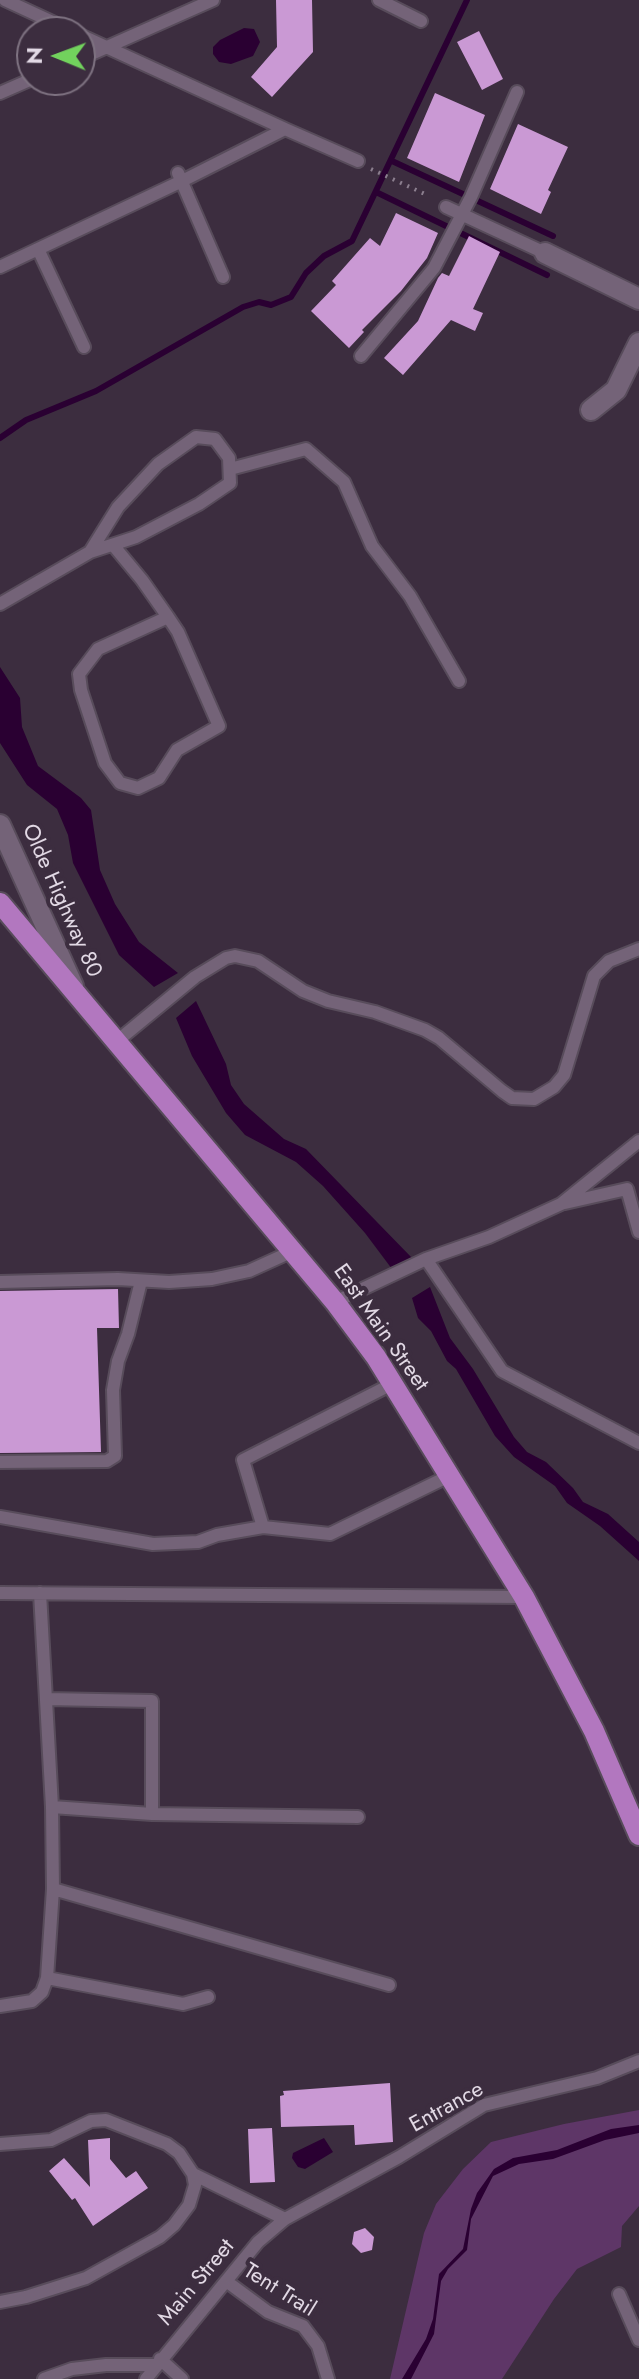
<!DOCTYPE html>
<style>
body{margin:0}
#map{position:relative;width:639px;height:2379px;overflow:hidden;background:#3c2d3f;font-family:Jost,sans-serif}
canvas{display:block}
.north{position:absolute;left:16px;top:16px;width:80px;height:80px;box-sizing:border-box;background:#3c2d3f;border:2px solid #7e7281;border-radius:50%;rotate:271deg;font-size:22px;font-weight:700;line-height:32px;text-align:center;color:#e2d9e5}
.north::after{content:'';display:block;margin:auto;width:28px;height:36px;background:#72d25d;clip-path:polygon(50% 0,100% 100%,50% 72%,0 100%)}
</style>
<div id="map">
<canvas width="639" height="2379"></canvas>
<div class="north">N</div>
</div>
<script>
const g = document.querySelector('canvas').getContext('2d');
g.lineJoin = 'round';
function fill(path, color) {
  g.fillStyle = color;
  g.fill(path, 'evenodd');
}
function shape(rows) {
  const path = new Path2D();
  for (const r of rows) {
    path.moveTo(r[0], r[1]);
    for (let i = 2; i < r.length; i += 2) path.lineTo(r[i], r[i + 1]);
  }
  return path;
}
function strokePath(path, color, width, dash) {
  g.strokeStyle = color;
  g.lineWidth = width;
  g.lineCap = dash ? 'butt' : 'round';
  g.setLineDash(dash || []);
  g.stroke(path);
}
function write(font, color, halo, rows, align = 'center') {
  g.font = font + ' Jost,sans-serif';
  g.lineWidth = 8;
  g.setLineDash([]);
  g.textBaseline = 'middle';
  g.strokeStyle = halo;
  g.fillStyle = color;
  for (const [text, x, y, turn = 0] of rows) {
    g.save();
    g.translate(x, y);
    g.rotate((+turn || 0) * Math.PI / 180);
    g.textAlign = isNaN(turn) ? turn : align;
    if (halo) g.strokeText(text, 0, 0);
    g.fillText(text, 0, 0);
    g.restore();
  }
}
const green = shape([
 [639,2110,639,2206,622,2226,621,2247,577,2269,554,2299,502,2379,390,2379,424,2233,436,2204,463,2169,491,2142,564,2124]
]);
const water = shape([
 [244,28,254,29,260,42,253,56,231,64,219,62,213,54,213,47,220,40],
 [0,667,20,698,22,727,38,766,81,798,91,810,100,870,115,904,139,942,178,973,154,987,119,955,73,863,68,835,57,809,27,785,0,743],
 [196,1001,226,1064,231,1085,244,1104,284,1139,306,1149,412,1258,392,1269,365,1233,323,1186,296,1162,245,1135,226,1113,192,1056,176,1018],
 [430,1287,450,1338,473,1369,514,1437,527,1452,546,1462,573,1488,583,1502,608,1514,639,1542,639,1561,600,1526,567,1503,555,1486,514,1457,495,1436,456,1369,447,1361,431,1331,418,1318,412,1298],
 [639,2125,639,2133,605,2140,553,2159,519,2164,493,2176,471,2219,467,2250,448,2269,441,2281,434,2334,411,2379,402,2379,426,2339,433,2319,439,2274,463,2249,471,2209,477,2193,494,2169,513,2158,557,2150,611,2129],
 [324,2138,333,2152,305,2169,298,2167,292,2158,293,2153]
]);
const stream = shape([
 [392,161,553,236],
 [376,192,547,275],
 [0,438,26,420,96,391,243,307,259,302,271,305,291,297,306,273,324,256,352,241,467,0]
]);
const building = shape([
 [276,0,312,0,313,52,272,97,251,77,277,47],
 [479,31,503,79,482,90,457,42],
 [435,93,485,115,459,182,407,158],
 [518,124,568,147,548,190,551,192,541,214,490,189],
 [396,213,438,233,427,258,401,291,362,330,364,332,349,348,311,311,336,285,332,281,370,238,380,246],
 [469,236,500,252,473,309,483,313,475,331,451,320,403,375,384,358,418,321,438,278,442,273,449,276],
 [118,1289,119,1328,97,1328,101,1452,0,1453,0,1291],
 [390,2083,393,2142,355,2145,354,2125,281,2127,280,2096,284,2095,283,2091],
 [272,2128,275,2182,250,2183,248,2129],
 [110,2138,110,2159,126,2178,136,2171,148,2188,93,2226,75,2198,72,2200,49,2171,64,2158,90,2187,88,2140],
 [365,2228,374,2237,372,2250,361,2253,352,2244,354,2232]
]);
const path = shape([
 [371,169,427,195]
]);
const service = shape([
 [5,0,74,32],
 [379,0,421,21],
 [80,35,285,129],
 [80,59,213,0],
 [0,93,32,79],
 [178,173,223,277],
 [446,207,545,253],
 [38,249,84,347],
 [0,267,182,181,285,129,358,161],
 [361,356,434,268,471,197,517,92],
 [230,469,306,449,344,482,372,546,410,596,459,681],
 [113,545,142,580,168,617,178,632,219,726,177,750,159,778,138,788,120,783,105,763,81,690,79,674,98,649,168,617],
 [0,604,90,552,136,537,199,504,230,483,229,458,215,439,196,437,158,464,118,507,90,552],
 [116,1042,195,977,226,958,235,956,258,961,303,991,328,1001,375,1012,425,1030,439,1038,502,1091,512,1098,534,1099,554,1087,564,1075,594,976,609,961,639,949],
 [565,1203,627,1189,639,1232],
 [426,1259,502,1371,639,1443],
 [0,1282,118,1279,169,1282,212,1279,249,1271,293,1251],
 [335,1302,426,1259,489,1237,561,1204,639,1141],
 [392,1384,243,1460,263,1527,330,1534,449,1476],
 [0,1462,107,1461,115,1456,113,1390,118,1361,128,1334,141,1281],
 [0,1517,153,1544,198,1542,217,1535,263,1527],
 [0,1593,524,1597],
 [46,1699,152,1701,152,1814],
 [52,1807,152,1814,358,1817],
 [53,1889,389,1985],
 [47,1978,183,2004,208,1997],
 [0,2006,32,2001,42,1992,47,1978,53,1889,52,1807,40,1593],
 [0,2144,51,2140,91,2121,106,2120,167,2144,179,2153,193,2174,285,2219],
 [226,2281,268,2312,303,2326,318,2346,328,2379],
 [619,2294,639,2340],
 [0,2302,26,2297,86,2278,160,2237,174,2225,189,2205,195,2185,193,2174],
 [160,2359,182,2379],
 [44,2379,72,2369,106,2365,155,2365],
 [146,2379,258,2242,285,2219,399,2157,484,2105,597,2078,639,2061]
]);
const minor = shape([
 [591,410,616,390,639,343],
 [0,825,73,986]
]);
const tertiary = shape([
 [545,253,639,299]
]);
const primary = shape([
 [0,903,335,1302,376,1357,524,1597,594,1731,639,1835]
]);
const streetNames = [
 ["Olde Highway 80",61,901,66],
 ["East Main Street",380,1328,55],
 ["Entrance",447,2108,-29],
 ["Main Street",197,2283,-50],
 ["Tent Trail",279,2291,32]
];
fill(green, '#5e3667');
fill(water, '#2a0032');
strokePath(stream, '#2a0032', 6);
fill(building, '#ca99d4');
strokePath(service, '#584c5b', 16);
strokePath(minor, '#584c5b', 24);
strokePath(tertiary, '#584c5b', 24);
strokePath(primary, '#584c5b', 24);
strokePath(path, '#8b7e8e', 4, [2, 6]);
strokePath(service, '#746378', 12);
strokePath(minor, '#746378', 20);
strokePath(tertiary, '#746378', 20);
strokePath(primary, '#b277bf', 20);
write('22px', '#e2d9e5', '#3c2d3f', streetNames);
</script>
